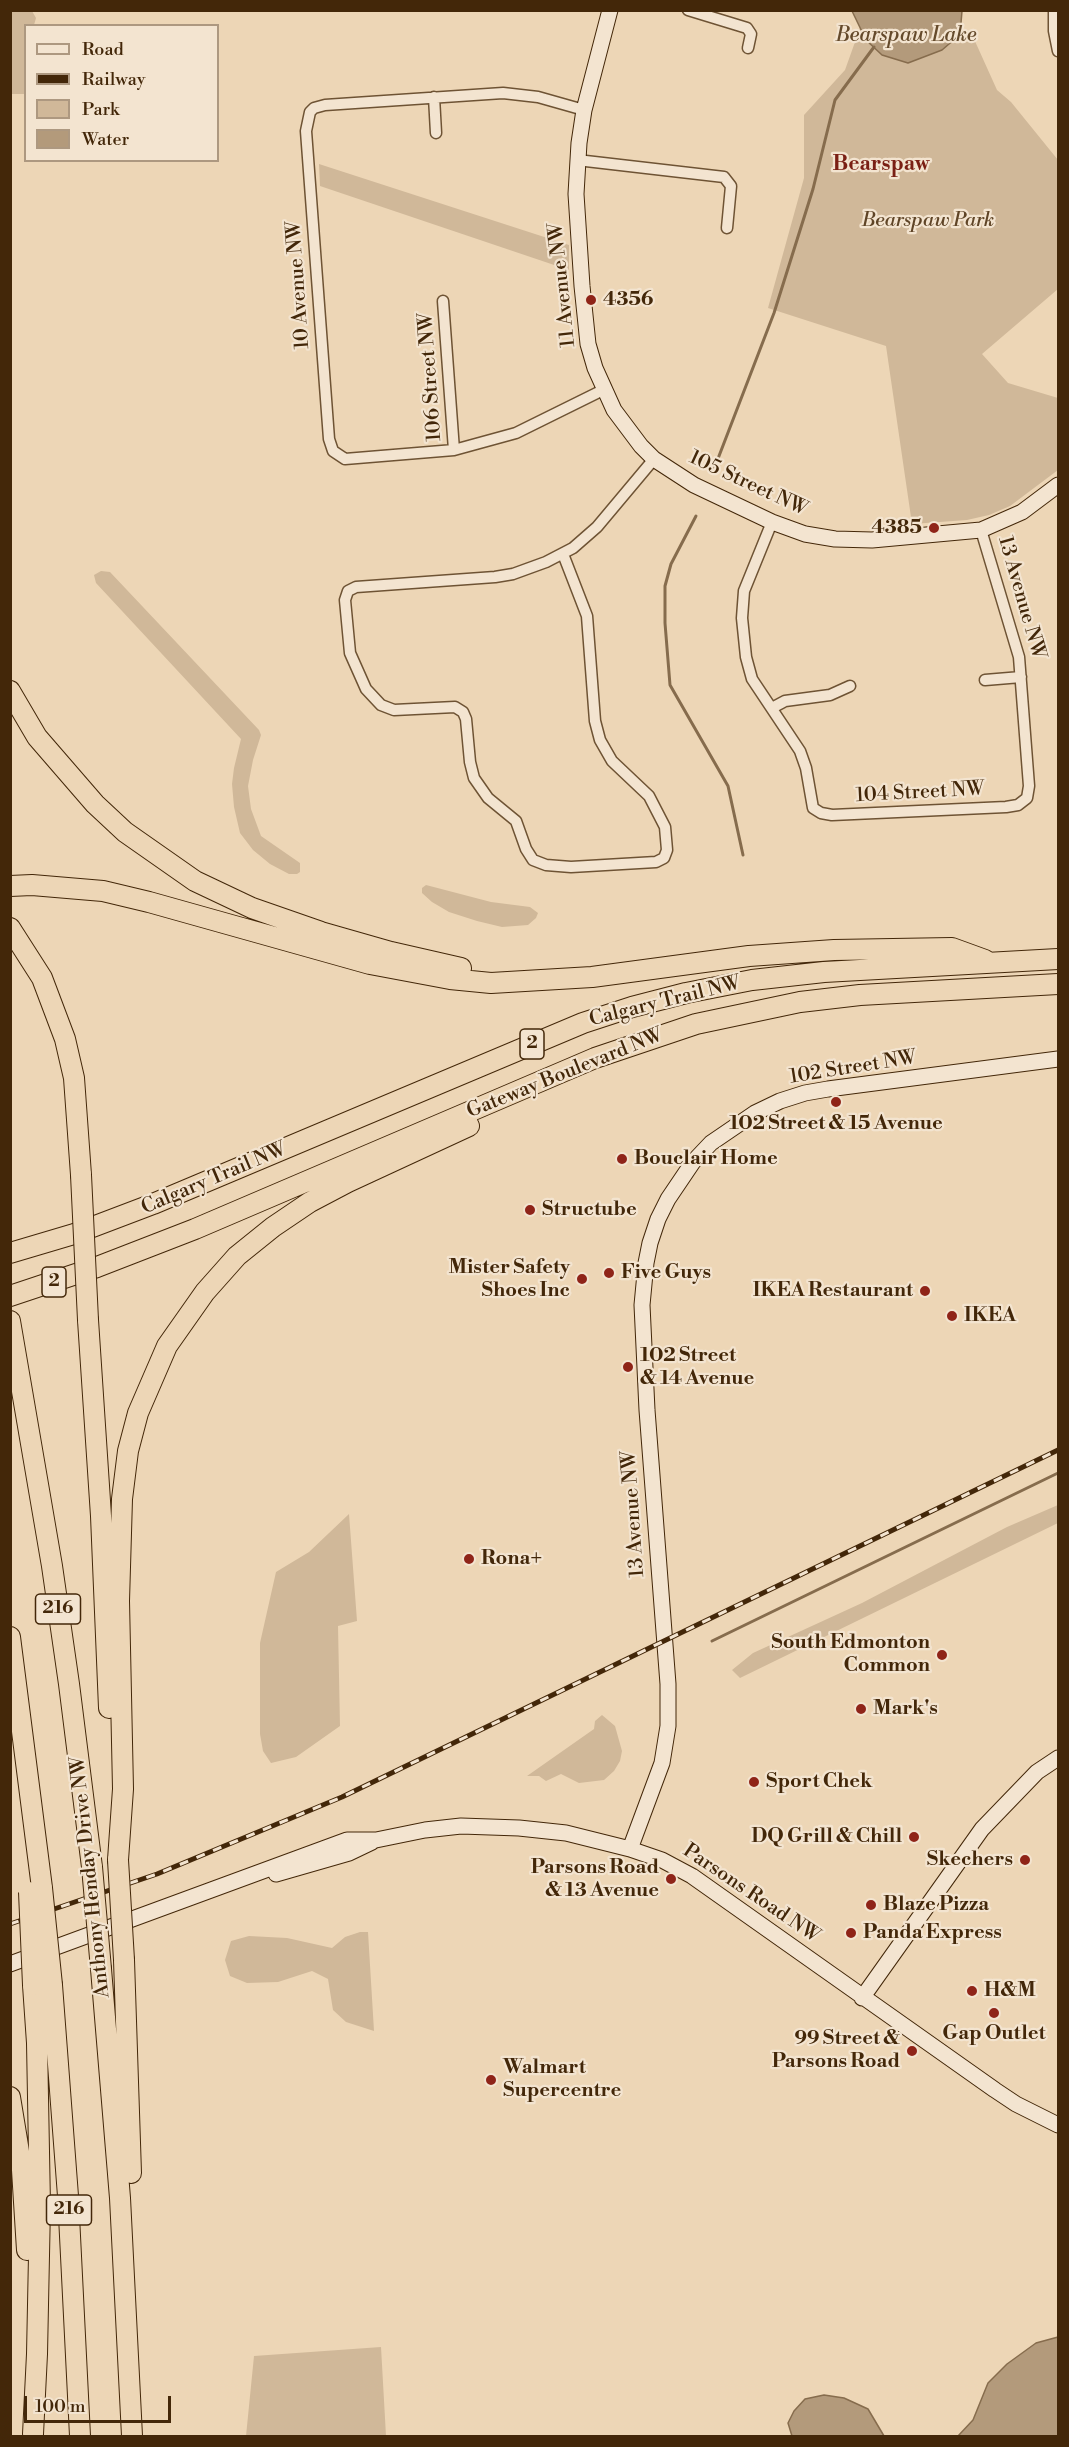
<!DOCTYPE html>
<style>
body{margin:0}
#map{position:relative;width:1069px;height:2447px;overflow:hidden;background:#edd6b6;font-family:"Libre Bodoni",serif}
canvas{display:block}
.frame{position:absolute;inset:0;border:12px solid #432709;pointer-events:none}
.legend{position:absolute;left:24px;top:24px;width:195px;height:138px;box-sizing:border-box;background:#f3e4d0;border:2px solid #ad9880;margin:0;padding:8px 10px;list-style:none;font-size:18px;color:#432709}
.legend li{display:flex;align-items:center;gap:12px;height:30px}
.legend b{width:30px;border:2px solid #ad9880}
.scale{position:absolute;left:24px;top:2396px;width:147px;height:27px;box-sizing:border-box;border:3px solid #432709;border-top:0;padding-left:8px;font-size:18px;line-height:21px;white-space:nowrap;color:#432709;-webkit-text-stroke:4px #f3e4d0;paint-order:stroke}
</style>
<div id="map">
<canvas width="1069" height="2447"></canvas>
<div class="frame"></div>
<ul class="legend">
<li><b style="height:8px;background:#f3e4d0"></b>Road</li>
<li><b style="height:8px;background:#432709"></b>Railway</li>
<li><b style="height:16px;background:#d0b899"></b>Park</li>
<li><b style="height:16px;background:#b39a7b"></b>Water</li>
</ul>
<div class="scale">100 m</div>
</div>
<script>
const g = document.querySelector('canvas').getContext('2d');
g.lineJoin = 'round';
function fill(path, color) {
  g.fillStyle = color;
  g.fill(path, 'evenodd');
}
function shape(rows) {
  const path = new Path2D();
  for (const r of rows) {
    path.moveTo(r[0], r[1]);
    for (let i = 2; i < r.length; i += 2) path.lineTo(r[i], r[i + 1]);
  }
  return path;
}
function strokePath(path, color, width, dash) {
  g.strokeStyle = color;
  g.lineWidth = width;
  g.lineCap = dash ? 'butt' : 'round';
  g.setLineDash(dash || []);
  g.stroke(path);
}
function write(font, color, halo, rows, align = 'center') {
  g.font = font + ' "Libre Bodoni",serif';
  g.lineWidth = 4.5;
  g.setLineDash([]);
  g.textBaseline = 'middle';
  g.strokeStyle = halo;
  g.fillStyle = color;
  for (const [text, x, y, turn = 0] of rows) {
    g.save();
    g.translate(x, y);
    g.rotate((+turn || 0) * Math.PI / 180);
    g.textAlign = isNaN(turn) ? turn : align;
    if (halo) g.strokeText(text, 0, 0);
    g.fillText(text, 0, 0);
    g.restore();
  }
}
const green = shape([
 [11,10,32,11,36,18,34,25,26,26,25,94,11,94],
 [860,28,974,39,997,90,1011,102,1058,160,1058,289,982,354,1008,383,1058,398,1058,470,1010,506,989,515,967,520,912,524,886,346,768,308,804,178,804,115,845,70],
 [319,164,569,245,569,270,320,186],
 [101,571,110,572,259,730,261,735,253,760,248,786,251,809,261,836,300,863,300,872,297,874,289,874,270,864,253,850,240,833,234,807,232,784,234,768,241,739,96,583,94,575],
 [426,885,491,902,530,907,538,913,536,918,528,925,502,927,477,921,449,912,432,902,422,893,422,888],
 [1058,1505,1058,1523,740,1678,732,1670,753,1653,862,1603,1007,1527],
 [349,1514,357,1621,338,1626,340,1726,296,1757,271,1763,263,1751,260,1734,260,1643,276,1572,309,1552],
 [602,1715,615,1726,622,1751,620,1761,614,1771,604,1780,579,1783,561,1774,546,1781,539,1776,527,1776,594,1729,595,1721],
 [360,1932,368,1932,374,2031,346,2022,333,2010,328,1979,312,1971,278,1982,247,1983,230,1976,225,1960,231,1941,249,1936,287,1938,332,1948,345,1937],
 [381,2347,386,2436,246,2436,254,2356]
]);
const water = shape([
 [852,11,962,11,961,23,956,38,942,50,908,63,882,55,866,40,852,11],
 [1058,2337,1058,2436,958,2436,973,2420,988,2383,1007,2364,1036,2343,1058,2337],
 [824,2395,844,2398,868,2409,884,2436,792,2436,788,2423,794,2411,805,2399,824,2395]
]);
const stream = shape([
 [714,469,774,313,813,189,835,100,874,47],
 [696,516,671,564,665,586,665,623,670,685,728,786,743,855],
 [712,1641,1058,1473]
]);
const street = shape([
 [688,10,747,28,751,34,748,48],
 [1054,10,1054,31,1058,51],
 [434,97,436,133],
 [584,110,538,97,503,93,325,105,314,108,310,112,306,131,329,439,333,451,345,459,454,450,516,433,603,390],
 [577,160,724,177,731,186,727,228],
 [443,301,454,450],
 [772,522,744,591,742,618,746,657,752,679,800,751,806,768,813,808,821,813,832,815,1006,807,1018,805,1027,798,1029,786,1019,657,981,530],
 [563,554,587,616,595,721,600,740,612,761,649,796,665,827,667,850,664,858,656,862,571,867,546,865,533,860,526,849,516,821,488,798,474,778,470,762,466,719,463,712,455,707,394,710,381,705,366,689,350,653,345,600,348,591,356,587,495,577,513,574,546,562,573,548,597,527,654,459],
 [985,680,1021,677],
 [772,708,785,701,830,695,850,686]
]);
const secondary = shape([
 [610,10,584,110,579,143,576,194,582,286,588,344,595,368,614,410,641,446,654,459,694,485,772,522,805,534,835,539,872,540,981,530,1022,512,1058,485],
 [630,1849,662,1763,668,1726,668,1684,647,1410,642,1305,646,1263,650,1243,658,1219,668,1199,693,1162,711,1143,755,1113,780,1101,805,1093,828,1089,1058,1059],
 [276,1874,349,1853,372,1842],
 [10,1964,347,1840,376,1840,425,1830,461,1826,519,1828,566,1833,630,1849,662,1860,692,1876,995,2090,1016,2104,1058,2125],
 [862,1998,982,1829,1037,1772,1058,1758]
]);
const highway = shape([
 [10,691,37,737,95,804,125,832,195,881,252,908,321,932,391,952,461,968],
 [10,886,32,885,103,891,149,902,370,964,450,979,491,983,592,977,749,956,834,950,952,948,985,960],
 [10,928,42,978,65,1039,74,1078,81,1175],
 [10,1253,74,1234,153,1204,583,1023,632,1007,686,993,752,980,824,972,1058,959],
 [10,1296,97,1267,195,1229,595,1058,696,1024,800,1002,860,995,1058,984],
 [88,1320,101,1516,109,1708],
 [10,1321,52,1566,69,1684,92,1867],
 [10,1637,42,1888],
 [118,1860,123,1789,119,1601,122,1499,128,1451,138,1413,167,1346,205,1292,237,1256,273,1227,310,1202,348,1182,469,1126],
 [124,1960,131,2173],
 [101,1969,120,2198,132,2436],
 [52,1985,68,2196,80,2436],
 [10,2097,22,2170,27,2250],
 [33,2434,37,2354,40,2206,37,2043,33,1985]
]);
const rail = shape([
 [10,1924,157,1874,342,1797,1058,1450]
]);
const highwayBridge = shape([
 [81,1175,88,1320],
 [118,1860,124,1960],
 [92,1867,101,1969],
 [42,1888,52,1985],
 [29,1892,33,1985]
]);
const markers = [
 [591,300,6,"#8f2418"],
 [934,528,6,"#8f2418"],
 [836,1102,6,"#8f2418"],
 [622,1159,6,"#8f2418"],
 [530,1210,6,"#8f2418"],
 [609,1273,6,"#8f2418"],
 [582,1279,6,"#8f2418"],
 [925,1291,6,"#8f2418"],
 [952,1316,6,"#8f2418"],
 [628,1367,6,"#8f2418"],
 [469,1559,6,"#8f2418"],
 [942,1655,6,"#8f2418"],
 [861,1709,6,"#8f2418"],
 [754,1782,6,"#8f2418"],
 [914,1837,6,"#8f2418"],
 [1025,1860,6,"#8f2418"],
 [671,1879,6,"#8f2418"],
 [871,1905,6,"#8f2418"],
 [851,1933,6,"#8f2418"],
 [972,1991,6,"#8f2418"],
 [994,2013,6,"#8f2418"],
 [912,2051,6,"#8f2418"],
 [491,2080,6,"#8f2418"]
];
const shields = [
 [532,1044,24],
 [54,1282,24],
 [58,1609,45],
 [69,2210,45]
];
const shieldNames = [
 ["2",532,1044],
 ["2",54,1282],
 ["216",58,1609],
 ["216",69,2210]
];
const parkNames = [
 ["Bearspaw Park",928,221]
];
const streetNames = [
 ["10 Avenue NW",299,285,-94],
 ["11 Avenue NW",563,285,-96],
 ["106 Street NW",431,377,-94],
 ["105 Street NW",748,484,25],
 ["13 Avenue NW",1021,598,74],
 ["104 Street NW",920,793,-3],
 ["Calgary Trail NW",665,1002,-14],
 ["102 Street NW",853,1068,-9],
 ["Gateway Boulevard NW",565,1074,-22],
 ["Calgary Trail NW",214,1179,-23],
 ["13 Avenue NW",634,1514,-94],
 ["Anthony Henday Drive NW",91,1877,-96],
 ["Parsons Road NW",751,1894,34]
];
const poiNames = [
 ["4356",603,300],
 ["4385",922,528,"right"],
 ["102 Street & 15 Avenue",836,1124,"center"],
 ["Bouclair Home",634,1159],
 ["Structube",542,1210],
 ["Mister Safety",570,1268,"right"],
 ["Shoes Inc",570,1291,"right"],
 ["Five Guys",621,1273],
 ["IKEA Restaurant",913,1291,"right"],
 ["IKEA",964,1316],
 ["102 Street",640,1356],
 ["& 14 Avenue",640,1379],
 ["Rona+",481,1559],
 ["South Edmonton",930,1643,"right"],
 ["Common",930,1666,"right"],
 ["Mark's",873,1709],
 ["Sport Chek",766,1782],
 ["DQ Grill & Chill",902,1837,"right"],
 ["Skechers",1013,1860,"right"],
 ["Parsons Road",659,1868,"right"],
 ["& 13 Avenue",659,1891,"right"],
 ["Blaze Pizza",883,1905],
 ["Panda Express",863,1933],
 ["H&M",984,1991],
 ["Gap Outlet",994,2034,"center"],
 ["99 Street &",900,2039,"right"],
 ["Parsons Road",900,2062,"right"],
 ["Walmart",503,2068],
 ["Supercentre",503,2091]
];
const waterNames = [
 ["Bearspaw Lake",906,36]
];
const neighbourhoodNames = [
 ["Bearspaw",881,165]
];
fill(green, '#d0b899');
fill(water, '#b39a7b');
strokePath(water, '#866c4d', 1.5);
strokePath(stream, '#866c4d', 3);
strokePath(street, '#6e5334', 13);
strokePath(secondary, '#432709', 17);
strokePath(highway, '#432709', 22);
strokePath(street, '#f3e4d0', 10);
strokePath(secondary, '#f3e4d0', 15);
strokePath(highway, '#edd6b6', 20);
strokePath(rail, '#432709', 5);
strokePath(rail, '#f3e4d0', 3, [9]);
strokePath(highwayBridge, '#432709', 22, []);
strokePath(highwayBridge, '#edd6b6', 20);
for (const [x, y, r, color] of markers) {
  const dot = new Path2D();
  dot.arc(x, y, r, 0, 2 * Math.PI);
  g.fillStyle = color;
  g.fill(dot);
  strokePath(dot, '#f3e4d0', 2);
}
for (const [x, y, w] of shields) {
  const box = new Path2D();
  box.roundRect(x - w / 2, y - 15, w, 30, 4.5);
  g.fillStyle = '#f3e4d0';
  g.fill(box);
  strokePath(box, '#432709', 1.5);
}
write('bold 18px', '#432709', null, shieldNames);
write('italic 20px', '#5f4426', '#f3e4d0', parkNames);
write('20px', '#432709', '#f3e4d0', streetNames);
write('bold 20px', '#432709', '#f3e4d0', poiNames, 'left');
write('italic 21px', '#654a2b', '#f3e4d0', waterNames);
write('bold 21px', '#7a1f14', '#f3e4d0', neighbourhoodNames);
</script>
